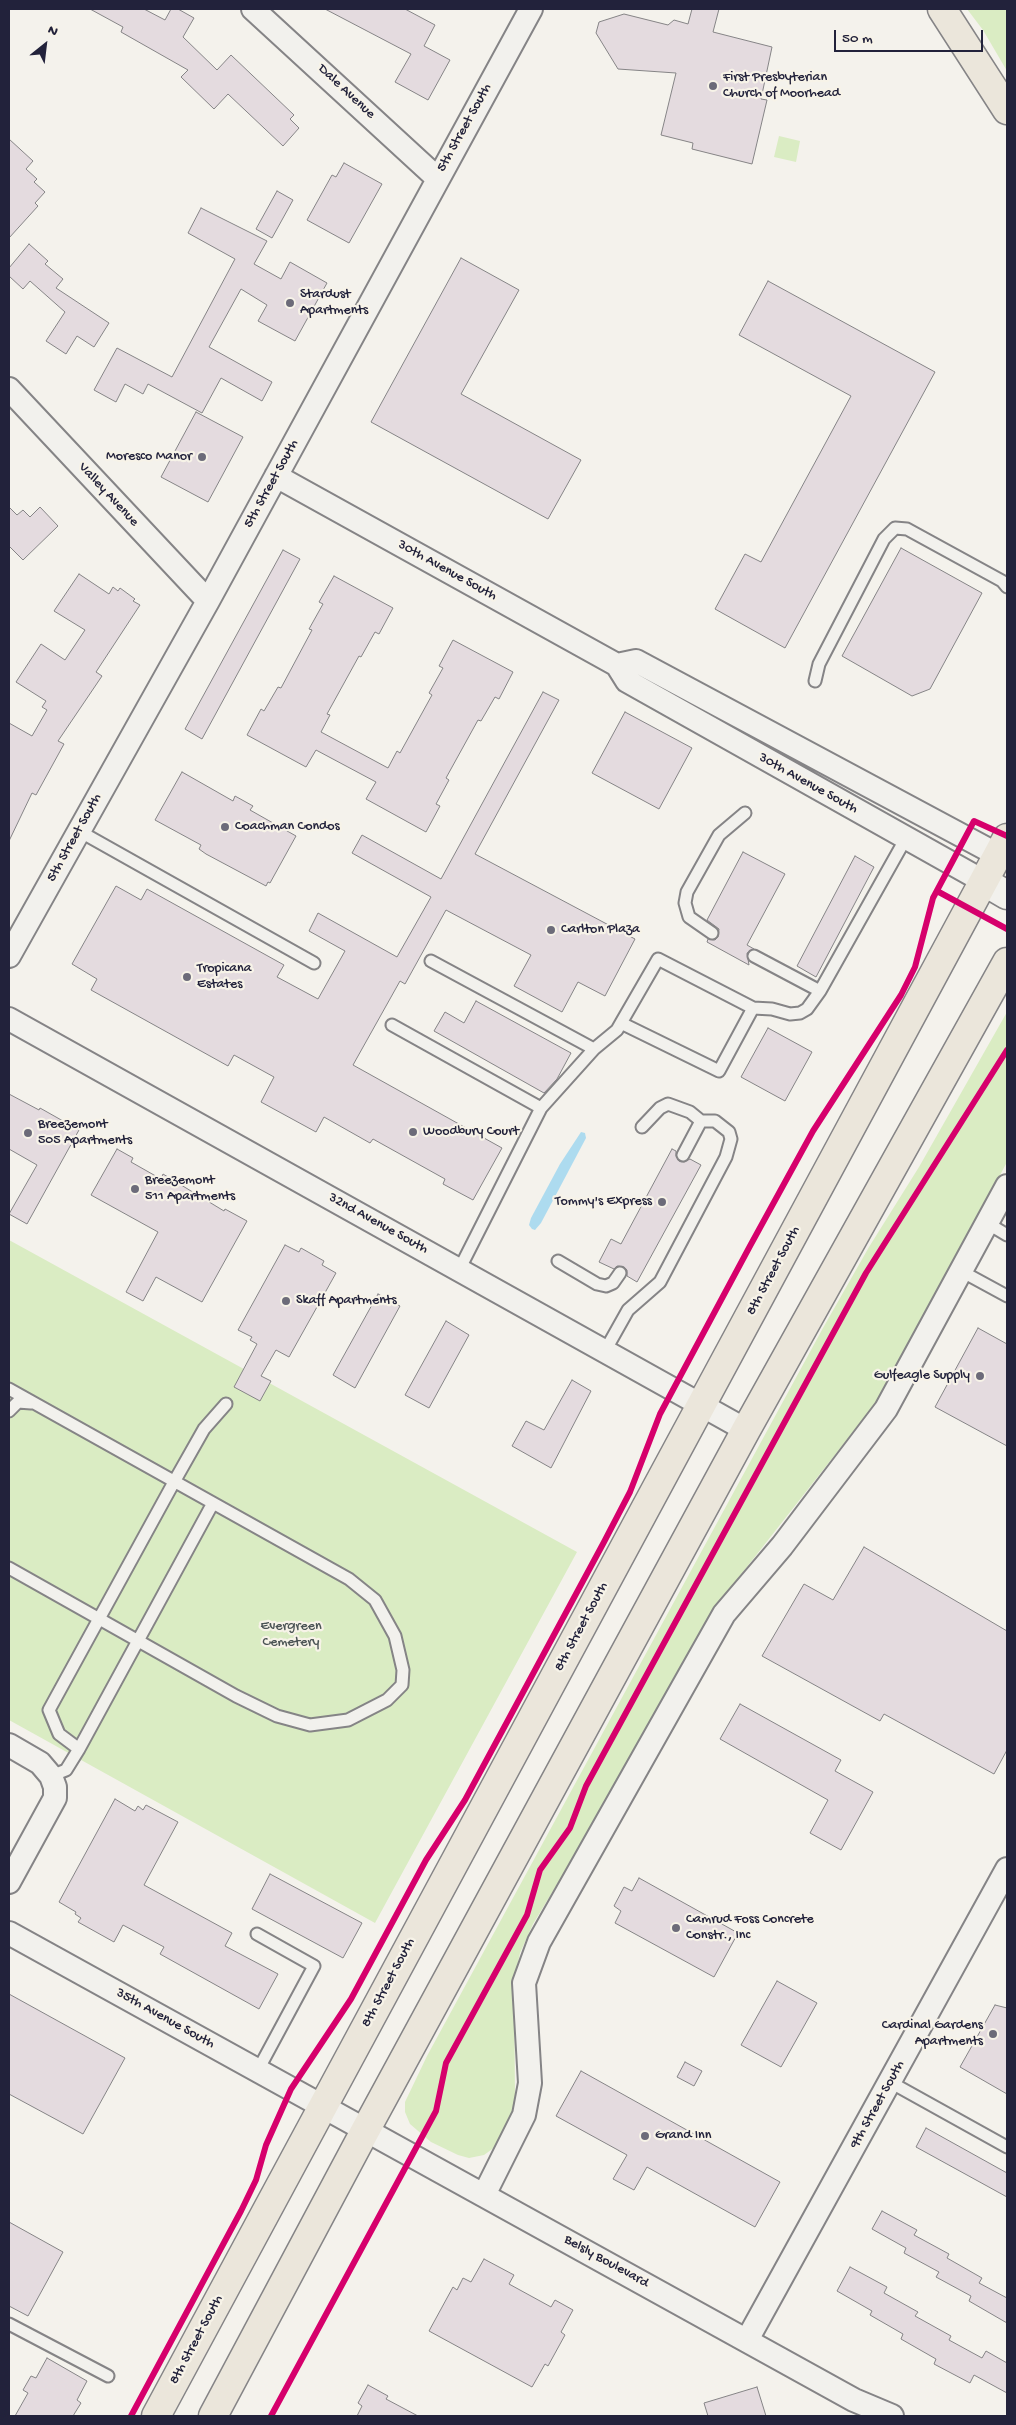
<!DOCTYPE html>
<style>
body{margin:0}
#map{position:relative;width:1016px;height:2425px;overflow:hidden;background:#f4f2ec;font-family:"Gochi Hand",sans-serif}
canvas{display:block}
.frame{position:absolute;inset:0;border:10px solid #22223b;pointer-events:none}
.north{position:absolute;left:20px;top:20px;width:50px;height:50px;-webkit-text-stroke:4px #f7f3e8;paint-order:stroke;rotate:29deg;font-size:14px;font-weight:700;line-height:20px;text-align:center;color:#22223b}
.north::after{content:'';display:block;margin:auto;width:18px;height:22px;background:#22223b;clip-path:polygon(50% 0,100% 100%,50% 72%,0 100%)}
.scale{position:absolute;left:834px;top:30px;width:149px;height:22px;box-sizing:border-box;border:2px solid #22223b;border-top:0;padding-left:6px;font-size:15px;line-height:18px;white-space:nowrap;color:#22223b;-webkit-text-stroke:4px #f7f3e8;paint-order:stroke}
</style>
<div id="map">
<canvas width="1016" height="2425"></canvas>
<div class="frame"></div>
<div class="north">N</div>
<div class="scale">50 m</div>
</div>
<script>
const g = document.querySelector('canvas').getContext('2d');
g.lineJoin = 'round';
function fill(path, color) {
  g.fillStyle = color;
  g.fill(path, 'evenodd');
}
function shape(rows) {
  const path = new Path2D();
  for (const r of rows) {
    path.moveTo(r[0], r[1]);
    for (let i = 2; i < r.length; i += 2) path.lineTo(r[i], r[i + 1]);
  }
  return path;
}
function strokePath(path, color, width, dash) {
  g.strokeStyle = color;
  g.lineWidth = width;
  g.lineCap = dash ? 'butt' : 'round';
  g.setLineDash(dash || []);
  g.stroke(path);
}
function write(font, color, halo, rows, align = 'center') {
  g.font = font + ' "Gochi Hand",sans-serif';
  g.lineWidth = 4.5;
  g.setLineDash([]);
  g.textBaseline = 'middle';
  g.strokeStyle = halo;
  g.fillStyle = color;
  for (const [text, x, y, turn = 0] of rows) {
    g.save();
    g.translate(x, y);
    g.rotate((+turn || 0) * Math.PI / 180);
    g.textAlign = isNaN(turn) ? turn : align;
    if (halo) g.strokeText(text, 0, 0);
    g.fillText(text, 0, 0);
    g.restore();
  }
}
const green = shape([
 [967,9,1007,9,1007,71,983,30],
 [779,136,800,141,796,162,774,157],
 [1007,1012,1007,1162,882,1395,717,1605,616,1787,533,1924,520,1953,514,1981,515,2096,511,2118,495,2147,484,2155,469,2158,458,2155,431,2142,410,2124,405,2112,405,2102,427,2056,823,1328,869,1247,919,1167],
 [9,1240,577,1552,375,1923,9,1720]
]);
const water = shape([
 [581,1132,585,1133,586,1138,541,1223,535,1230,532,1229,529,1225,531,1218,560,1164]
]);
const building = shape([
 [90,9,144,9,165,20,171,9,178,9,194,18,183,37,217,70,231,55,294,115,290,119,299,128,283,146,228,94,214,109,181,77,188,70,121,32,123,27,90,9],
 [325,9,405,9,435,25,424,46,450,60,428,100,395,82,411,54,325,9],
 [692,9,719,9,713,32,772,47,761,99,767,100,752,164,692,149,693,143,661,135,676,73,618,69,596,33,599,22,624,14,668,25,674,20,688,24,692,9],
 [9,139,33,161,26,169,37,179,34,182,45,192,35,203,38,206,9,238,9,139],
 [344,163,382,184,349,243,307,220,332,175,336,177,344,163],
 [277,191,293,200,272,238,256,229,277,191],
 [201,208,267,241,254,264,281,279,290,262,327,283,295,341,258,321,267,305,241,289,209,347,272,382,262,401,221,378,202,413,148,384,143,394,125,384,116,402,94,390,117,348,172,377,235,259,188,233,201,208],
 [29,244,48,261,45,264,63,279,56,288,109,323,94,347,77,336,66,354,46,341,65,312,30,281,23,289,9,276,9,268,29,244],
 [461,258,519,290,461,394,581,460,548,519,371,422,461,258],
 [768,281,935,372,785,648,715,609,745,554,761,562,851,396,739,335,768,281],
 [196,412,243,437,208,502,161,477,196,412],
 [9,507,17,515,23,510,30,517,40,507,58,526,23,560,9,546,9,507],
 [901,548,982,593,930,689,912,696,842,656,901,548],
 [283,550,300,559,202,739,185,729,283,550],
 [79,574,109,594,113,587,118,591,120,588,135,599,133,601,140,605,96,672,102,676,58,741,64,744,36,795,32,793,9,841,9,723,32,736,47,710,42,707,46,701,16,682,41,644,65,660,85,630,54,611,79,574],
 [334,576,393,608,379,634,375,632,361,657,359,656,327,714,330,715,321,732,388,768,397,751,400,753,432,695,429,693,443,668,439,666,453,640,513,672,499,699,495,697,481,721,478,720,446,778,449,780,436,804,440,806,426,832,366,799,376,782,316,750,306,767,247,735,261,709,264,711,278,687,281,688,312,630,309,629,323,604,319,602,334,576],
 [543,692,559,700,475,854,635,939,605,996,578,982,562,1012,514,986,531,955,446,910,405,984,400,981,353,1065,502,1148,473,1200,443,1184,445,1179,373,1139,370,1143,324,1117,316,1132,261,1102,274,1077,234,1055,228,1066,91,990,97,979,72,964,116,886,141,900,147,889,284,965,277,977,318,999,345,951,309,931,318,913,397,957,431,897,352,853,362,835,441,879,543,692],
 [625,712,692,748,659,809,592,773,625,712],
 [182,772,233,801,235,796,253,806,250,810,296,836,270,883,268,882,266,886,206,854,199,849,201,845,155,820,182,772],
 [743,852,785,874,747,945,754,949,747,953,749,965,707,942,708,939,715,940,718,937,719,929,707,920,743,852],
 [855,856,874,867,816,977,797,966,855,856],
 [476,1001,571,1053,557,1079,544,1093,434,1031,445,1012,464,1023,476,1001],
 [768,1028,812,1052,785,1101,741,1077,768,1028],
 [9,1094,39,1110,40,1108,79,1130,27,1224,9,1214,37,1165,9,1149,9,1094],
 [117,1149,133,1158,131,1162,161,1179,163,1174,224,1211,225,1209,247,1221,202,1302,156,1277,143,1301,126,1292,158,1232,91,1195,117,1149],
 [672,1149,676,1151,676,1156,679,1161,684,1162,690,1159,701,1165,637,1282,627,1276,627,1270,624,1267,617,1266,614,1269,599,1262,611,1239,621,1244,672,1149],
 [285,1245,299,1252,301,1248,324,1261,322,1265,336,1273,289,1357,276,1350,261,1376,271,1381,260,1401,234,1387,257,1344,250,1340,252,1337,238,1330,285,1245],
 [378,1294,400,1306,355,1388,333,1375,378,1294],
 [446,1321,469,1335,429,1408,405,1395,446,1321],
 [978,1328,1007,1344,1007,1446,935,1407,978,1328],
 [572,1380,591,1391,551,1468,512,1446,526,1421,544,1430,572,1380],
 [864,1547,1007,1631,1007,1750,994,1774,884,1714,880,1721,762,1656,804,1584,833,1600,864,1547],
 [740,1704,841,1760,835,1771,873,1792,841,1850,810,1833,828,1800,720,1739,740,1704],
 [115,1799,135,1811,138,1806,143,1810,146,1805,178,1822,144,1885,232,1933,225,1946,278,1974,259,2009,160,1954,164,1947,123,1925,114,1942,78,1922,81,1918,75,1914,76,1912,59,1902,115,1799],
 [270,1874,362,1923,343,1958,252,1909,270,1874],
 [639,1878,738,1933,714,1977,615,1923,621,1911,614,1906,624,1887,632,1891,639,1878],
 [777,1981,817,2003,781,2067,741,2045,777,1981],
 [9,1994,125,2058,83,2134,9,2094,9,1994],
 [995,2005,1007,2008,1007,2094,960,2067,995,2005],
 [685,2062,702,2071,694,2086,677,2077,685,2062],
 [581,2071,780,2182,755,2227,647,2167,634,2190,613,2179,627,2155,556,2116,581,2071],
 [926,2128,1007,2173,1007,2197,916,2147,926,2128],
 [882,2211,917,2230,914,2235,949,2254,947,2258,982,2278,979,2283,1007,2298,1007,2323,969,2301,971,2296,936,2277,939,2272,904,2253,906,2248,872,2229,882,2211],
 [9,2222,63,2252,28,2316,9,2306,9,2222],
 [484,2259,514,2275,509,2284,551,2307,555,2300,573,2310,561,2332,565,2335,548,2366,545,2364,532,2387,429,2331,453,2287,457,2290,463,2278,471,2282,484,2259],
 [850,2267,887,2287,884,2293,918,2312,915,2316,951,2336,949,2340,982,2358,986,2351,1007,2363,1007,2393,974,2375,970,2383,934,2364,936,2359,901,2339,903,2334,870,2315,872,2311,837,2291,850,2267],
 [47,2358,87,2381,77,2400,81,2403,73,2416,15,2416,28,2393,23,2390,31,2376,36,2378,47,2358],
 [368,2385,388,2396,386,2399,418,2416,357,2416,362,2406,358,2403,368,2385],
 [757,2387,766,2416,708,2416,704,2403,757,2387]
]);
const service = shape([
 [815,681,819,664,884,539,895,528,907,529,1002,581,1007,587],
 [79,831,314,963],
 [712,933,689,917,685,903,687,892,719,835,745,813],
 [754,956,820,991,906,838],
 [431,961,594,1049],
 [753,1008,772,1009,790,1014,800,1013,807,1009,820,991],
 [392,1025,541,1108],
 [642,1127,660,1108,668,1104,690,1112,701,1121],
 [987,1223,1007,1235],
 [558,1261,597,1284,606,1286,613,1283,620,1273],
 [459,1270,541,1108,594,1049,617,1030,621,1023,658,959,753,1008,719,1071,621,1023],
 [961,1271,1007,1296],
 [605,1351,628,1310,660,1282,726,1157,731,1139,729,1132,715,1121,701,1121,683,1155],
 [9,1389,349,1579,375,1600,395,1636,403,1670,402,1685,387,1700,348,1720,310,1725,277,1716,236,1696,9,1568],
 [9,1411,18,1402,31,1403],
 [79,1749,59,1734,49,1710,174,1482,204,1429,226,1404],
 [51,1776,66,1770,79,1749,213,1503],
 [257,1934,314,1966,258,2070],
 [890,2082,1007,2147],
 [9,2324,108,2376]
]);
const minor = shape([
 [253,9,437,178],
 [9,389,208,601],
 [276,476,617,665,627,681,983,881],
 [617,665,636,661,998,855],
 [9,956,208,601,531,9],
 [9,1019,746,1430],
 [9,1745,40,1763,51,1776,55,1787,55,1798,9,1882],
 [9,1933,854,2400,892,2416],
 [484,2195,524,2115,530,2083,524,1983,539,1942,724,1614,782,1546,886,1409,1007,1186],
 [747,2340,1007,1869]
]);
const tertiary = shape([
 [983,881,1007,895]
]);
const primary = shape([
 [156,2416,1007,838],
 [213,2416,365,2131,746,1430,1007,962]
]);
const motorway = shape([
 [942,9,1007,110]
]);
const cycleway = shape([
 [937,891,1007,929],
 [131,2416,241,2211,256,2180,266,2145,291,2089,351,1999,426,1860,465,1800,604,1542,630,1492,660,1414,750,1246,813,1131,901,995,915,967,933,898,974,821,1007,836],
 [271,2416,436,2111,446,2063,527,1915,540,1870,570,1828,586,1786,866,1273,1007,1050]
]);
const markers = [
 [713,86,5,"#6c6b79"],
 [290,303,5,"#6c6b79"],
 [202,457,5,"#6c6b79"],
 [225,827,5,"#6c6b79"],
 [551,930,5,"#6c6b79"],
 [187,977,5,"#6c6b79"],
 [413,1132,5,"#6c6b79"],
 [28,1133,5,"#6c6b79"],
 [135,1189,5,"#6c6b79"],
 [662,1202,5,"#6c6b79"],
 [286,1301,5,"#6c6b79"],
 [980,1376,5,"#6c6b79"],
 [676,1928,5,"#6c6b79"],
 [993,2034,5,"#6c6b79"],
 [645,2136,5,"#6c6b79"]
];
const poiNames = [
 ["First Presbyterian",723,78],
 ["Church of Moorhead",723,94],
 ["Stardust",300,295],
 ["Apartments",300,311],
 ["Moresco Manor",192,457,"right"],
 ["Coachman Condos",235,827],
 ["Carlton Plaza",561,930],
 ["Tropicana",197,969],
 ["Estates",197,985],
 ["Breezemont",38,1125],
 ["505 Apartments",38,1141],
 ["Woodbury Court",423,1132],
 ["Breezemont",145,1181],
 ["511 Apartments",145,1197],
 ["Tommy's Express",652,1202,"right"],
 ["Skaff Apartments",296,1301],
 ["Gulfeagle Supply",970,1376,"right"],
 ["Camrud Foss Concrete",686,1920],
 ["Constr., Inc",686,1936],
 ["Cardinal Gardens",983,2026,"right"],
 ["Apartments",983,2042,"right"],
 ["Grand Inn",655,2136]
];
const streetNames = [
 ["Dale Avenue",346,92,43],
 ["5th Street South",465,128,-61],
 ["5th Street South",272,484,-61],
 ["Valley Avenue",108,495,47],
 ["30th Avenue South",447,571,29],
 ["30th Avenue South",808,784,29],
 ["5th Street South",75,838,-61],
 ["32nd Avenue South",378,1224,29],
 ["8th Street South",774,1271,-62],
 ["8th Street South",582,1627,-62],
 ["8th Street South",389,1983,-62],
 ["35th Avenue South",165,2019,29],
 ["9th Street South",878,2105,-61],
 ["Belsly Boulevard",606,2262,29],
 ["8th Street South",197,2340,-62]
];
const parkNames = [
 ["Evergreen",291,1627],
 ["Cemetery",291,1643]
];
fill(green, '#daecc3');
fill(water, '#addbef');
fill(building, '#e4dbdf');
strokePath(building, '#858486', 1);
strokePath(service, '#858486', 15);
strokePath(minor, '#858486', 26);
strokePath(tertiary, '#858486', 31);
strokePath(primary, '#858486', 31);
strokePath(motorway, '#858486', 31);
strokePath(service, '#f2f1ed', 11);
strokePath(minor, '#f2f1ed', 22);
strokePath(tertiary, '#f2f1ed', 28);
strokePath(primary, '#ebe6db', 28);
strokePath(motorway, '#ebe6db', 28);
strokePath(cycleway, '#d6006c', 6);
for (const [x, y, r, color] of markers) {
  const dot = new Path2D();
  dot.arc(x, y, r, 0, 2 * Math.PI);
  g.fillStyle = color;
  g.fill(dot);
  strokePath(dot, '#f7f3e8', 2);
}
write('14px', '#22223b', '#f7f3e8', poiNames, 'left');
write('14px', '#22223b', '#f7f3e8', streetNames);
write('14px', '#4b5455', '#f7f3e8', parkNames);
</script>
